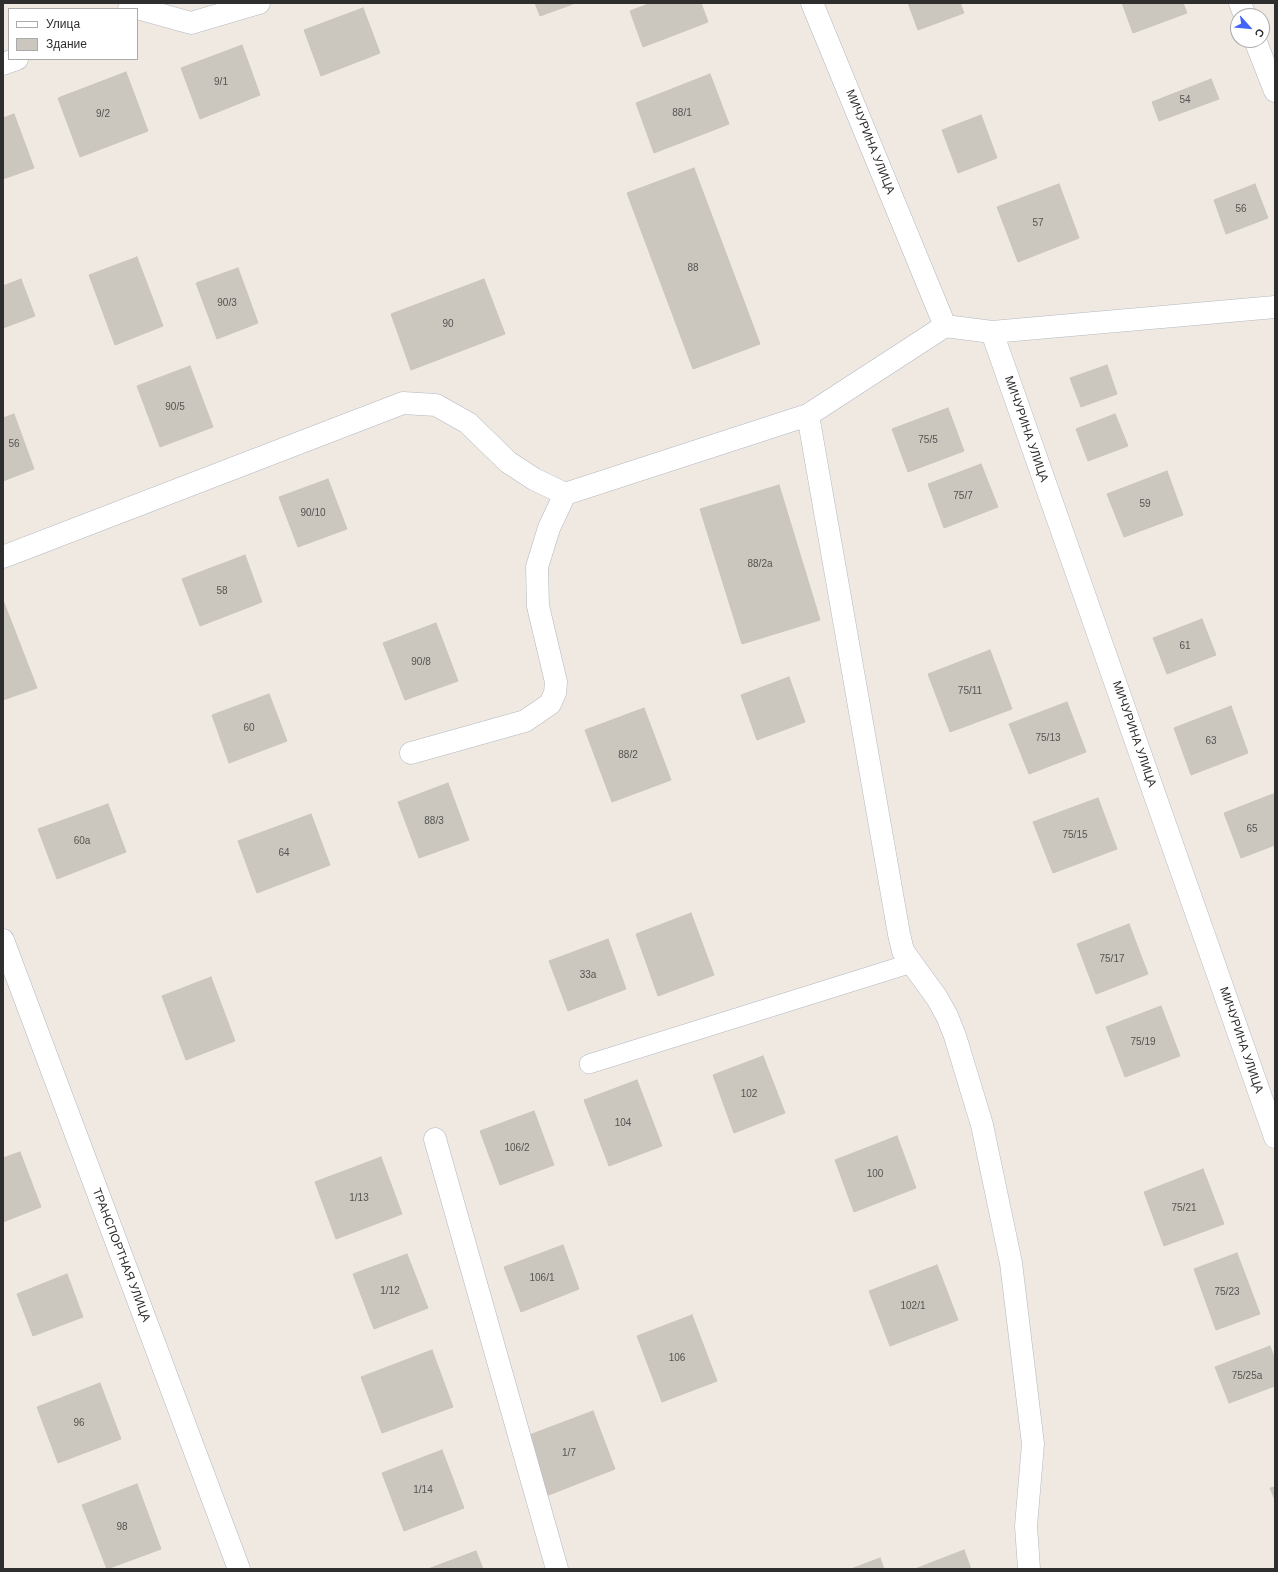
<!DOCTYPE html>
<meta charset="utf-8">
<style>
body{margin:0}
#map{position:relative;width:1278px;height:1572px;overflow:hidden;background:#efe9e1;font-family:Helvetica,sans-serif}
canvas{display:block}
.frame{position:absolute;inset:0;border:4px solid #2e2e2e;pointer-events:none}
.legend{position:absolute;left:8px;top:8px;width:130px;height:52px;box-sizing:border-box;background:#fff;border:1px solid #ababab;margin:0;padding:5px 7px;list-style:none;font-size:12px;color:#2e2e2e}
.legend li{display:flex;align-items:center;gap:8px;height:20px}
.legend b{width:20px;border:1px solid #ababab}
.north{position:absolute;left:1230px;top:8px;width:40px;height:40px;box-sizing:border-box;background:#fff;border:1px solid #ababab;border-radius:50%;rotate:117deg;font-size:11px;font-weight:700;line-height:16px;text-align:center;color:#2e2e2e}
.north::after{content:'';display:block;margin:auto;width:14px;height:18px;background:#4264fb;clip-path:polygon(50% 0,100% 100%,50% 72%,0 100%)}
</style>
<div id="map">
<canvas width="1278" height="1572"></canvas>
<div class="frame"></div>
<ul class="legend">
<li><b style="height:5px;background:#fff"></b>Улица</li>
<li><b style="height:11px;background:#cbc7bf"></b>Здание</li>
</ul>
<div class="north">С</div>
</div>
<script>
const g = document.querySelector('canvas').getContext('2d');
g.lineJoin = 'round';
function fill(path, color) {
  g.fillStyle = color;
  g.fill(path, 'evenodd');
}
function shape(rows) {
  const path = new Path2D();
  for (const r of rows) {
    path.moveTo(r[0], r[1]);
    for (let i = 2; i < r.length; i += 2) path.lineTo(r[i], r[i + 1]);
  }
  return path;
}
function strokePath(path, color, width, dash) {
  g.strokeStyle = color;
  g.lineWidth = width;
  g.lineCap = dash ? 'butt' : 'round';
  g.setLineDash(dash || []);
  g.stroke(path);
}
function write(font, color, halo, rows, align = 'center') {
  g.font = font + ' Helvetica,sans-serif';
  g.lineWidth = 3.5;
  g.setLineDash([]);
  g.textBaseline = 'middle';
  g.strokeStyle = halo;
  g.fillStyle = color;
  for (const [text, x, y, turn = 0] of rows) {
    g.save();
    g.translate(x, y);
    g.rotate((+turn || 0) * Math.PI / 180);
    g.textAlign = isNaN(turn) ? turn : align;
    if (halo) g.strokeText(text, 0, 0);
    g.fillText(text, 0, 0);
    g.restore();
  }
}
const building = shape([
 [535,3,573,3,573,4,540,16,535,3],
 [651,3,701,3,708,22,643,47,630,11,651,3],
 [908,3,960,3,964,13,918,30,908,3],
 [1122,3,1183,3,1187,13,1133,33,1122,3],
 [363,8,380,53,321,76,304,30,363,8],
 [242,45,260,95,200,119,181,68,242,45],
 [126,72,148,131,80,157,58,98,126,72],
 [710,74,729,124,654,153,636,103,710,74],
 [1211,79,1219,99,1159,121,1152,102,1211,79],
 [14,114,34,168,3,179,3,118,14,114],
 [981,115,997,158,958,173,942,130,981,115],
 [694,168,760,344,693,369,627,193,694,168],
 [1059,184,1079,238,1018,262,997,207,1059,184],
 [1255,184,1268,218,1226,234,1214,200,1255,184],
 [137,257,163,326,115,345,89,275,137,257],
 [238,268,258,323,217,339,196,283,238,268],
 [21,279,35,316,3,328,3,286,21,279],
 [484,279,505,334,411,370,391,314,484,279],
 [1107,365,1117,394,1081,407,1070,378,1107,365],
 [190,366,213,427,160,447,137,386,190,366],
 [948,408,964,451,908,472,892,429,948,408],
 [14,414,34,469,3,481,3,418,14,414],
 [1115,414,1128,446,1088,461,1076,429,1115,414],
 [981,464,998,507,944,528,928,484,981,464],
 [1167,471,1183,515,1124,537,1107,494,1167,471],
 [328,479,347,529,298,547,279,497,328,479],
 [779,485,820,620,742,644,700,509,779,485],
 [245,555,262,602,200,626,182,579,245,555],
 [3,600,37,688,3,700,3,600],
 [1202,619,1216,655,1167,674,1153,638,1202,619],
 [436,623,458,681,405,700,383,643,436,623],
 [990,650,1012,709,950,732,928,674,990,650],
 [789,677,805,722,757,740,741,695,789,677],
 [269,694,287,741,229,763,212,715,269,694],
 [1067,702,1086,752,1029,774,1009,724,1067,702],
 [1231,706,1248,753,1191,775,1174,728,1231,706],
 [644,708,671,780,612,802,585,730,644,708],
 [448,783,469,840,419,858,398,802,448,783],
 [1273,794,1275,799,1275,845,1241,858,1224,813,1273,794],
 [1098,798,1117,849,1053,873,1033,822,1098,798],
 [108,804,126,852,57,879,38,829,108,804],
 [311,814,330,865,257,893,238,841,311,814],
 [691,913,714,975,658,996,636,934,691,913],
 [1129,924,1148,974,1096,994,1077,944,1129,924],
 [608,939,626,989,568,1011,549,961,608,939],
 [211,977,235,1041,186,1060,162,996,211,977],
 [1161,1006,1180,1056,1125,1077,1106,1027,1161,1006],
 [763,1056,785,1113,734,1133,713,1075,763,1056],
 [637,1080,662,1146,609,1166,584,1100,637,1080],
 [534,1111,554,1165,500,1185,480,1131,534,1111],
 [897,1136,916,1188,854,1212,835,1160,897,1136],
 [20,1152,41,1207,3,1222,3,1158,20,1152],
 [381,1157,402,1214,336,1239,315,1182,381,1157],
 [1203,1169,1224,1224,1164,1246,1144,1192,1203,1169],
 [563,1245,579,1289,521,1312,504,1267,563,1245],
 [1237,1253,1260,1314,1216,1330,1194,1269,1237,1253],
 [407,1254,428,1308,374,1329,353,1274,407,1254],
 [937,1265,958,1320,890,1346,869,1291,937,1265],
 [67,1274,83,1317,33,1336,17,1294,67,1274],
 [692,1315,717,1381,662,1402,637,1336,692,1315],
 [1270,1346,1275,1359,1275,1386,1229,1403,1215,1367,1270,1346],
 [432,1350,453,1407,382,1433,361,1377,432,1350],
 [100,1383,121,1439,58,1463,37,1407,100,1383],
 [593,1411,615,1469,546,1496,524,1437,593,1411],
 [442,1450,464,1508,404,1531,382,1473,442,1450],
 [137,1484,161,1549,107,1569,82,1505,137,1484],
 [1275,1487,1275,1500,1270,1488,1275,1487],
 [964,1550,971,1569,915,1569,964,1550],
 [476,1551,483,1569,428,1569,476,1551],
 [880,1558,884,1569,851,1569,880,1558]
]);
const service = shape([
 [589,1064,912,963]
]);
const minor = shape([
 [812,3,945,326],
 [1240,3,1245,16],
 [129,9,133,7,191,23,259,3],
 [1255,40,1275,91],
 [3,64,17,59],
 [992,332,1275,1137],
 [808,415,899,934,903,951,937,998,947,1016,955,1036,982,1125,1011,1263,1033,1444,1026,1526,1029,1569],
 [3,557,403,403,436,405,468,423,508,462,534,479,565,494,808,415,945,326,992,332,1275,307],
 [411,753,525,721,550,704,555,693,556,682,538,606,537,567,549,528,565,494],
 [3,940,239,1569],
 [435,1139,557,1569]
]);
const numberNames = [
 ["9/1",221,82],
 ["54",1185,100],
 ["88/1",682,113],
 ["9/2",103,114],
 ["56",1241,209],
 ["57",1038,223],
 ["88",693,268],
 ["90/3",227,303],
 ["90",448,324],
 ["90/5",175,407],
 ["75/5",928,440],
 ["56",14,444],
 ["75/7",963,496],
 ["59",1145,504],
 ["90/10",313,513],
 ["88/2а",760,564],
 ["58",222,591],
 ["61",1185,646],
 ["90/8",421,662],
 ["75/11",970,691],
 ["60",249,728],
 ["75/13",1048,738],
 ["63",1211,741],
 ["88/2",628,755],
 ["88/3",434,821],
 ["65",1252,829],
 ["75/15",1075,835],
 ["60а",82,841],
 ["64",284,853],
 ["75/17",1112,959],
 ["33а",588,975],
 ["75/19",1143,1042],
 ["102",749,1094],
 ["104",623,1123],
 ["106/2",517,1148],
 ["100",875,1174],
 ["1/13",359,1198],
 ["75/21",1184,1208],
 ["106/1",542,1278],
 ["1/12",390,1291],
 ["75/23",1227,1292],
 ["102/1",913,1306],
 ["106",677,1358],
 ["75/25а",1247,1376],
 ["96",79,1423],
 ["1/7",569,1453],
 ["1/14",423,1490],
 ["98",122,1527]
];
const streetNames = [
 ["МИЧУРИНА УЛИЦА",870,142,68],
 ["МИЧУРИНА УЛИЦА",1026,429,71],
 ["МИЧУРИНА УЛИЦА",1134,734,71],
 ["МИЧУРИНА УЛИЦА",1241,1040,71],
 ["ТРАНСПОРТНАЯ УЛИЦА",121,1255,69]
];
fill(building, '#cbc7bf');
strokePath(building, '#cbc5ba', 1);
strokePath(service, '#b4b7c1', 20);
strokePath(minor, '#b4b7c1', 23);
strokePath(service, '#fff', 19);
strokePath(minor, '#fff', 22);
write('10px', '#555452', null, numberNames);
write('12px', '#2e2e2e', '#fff', streetNames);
</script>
